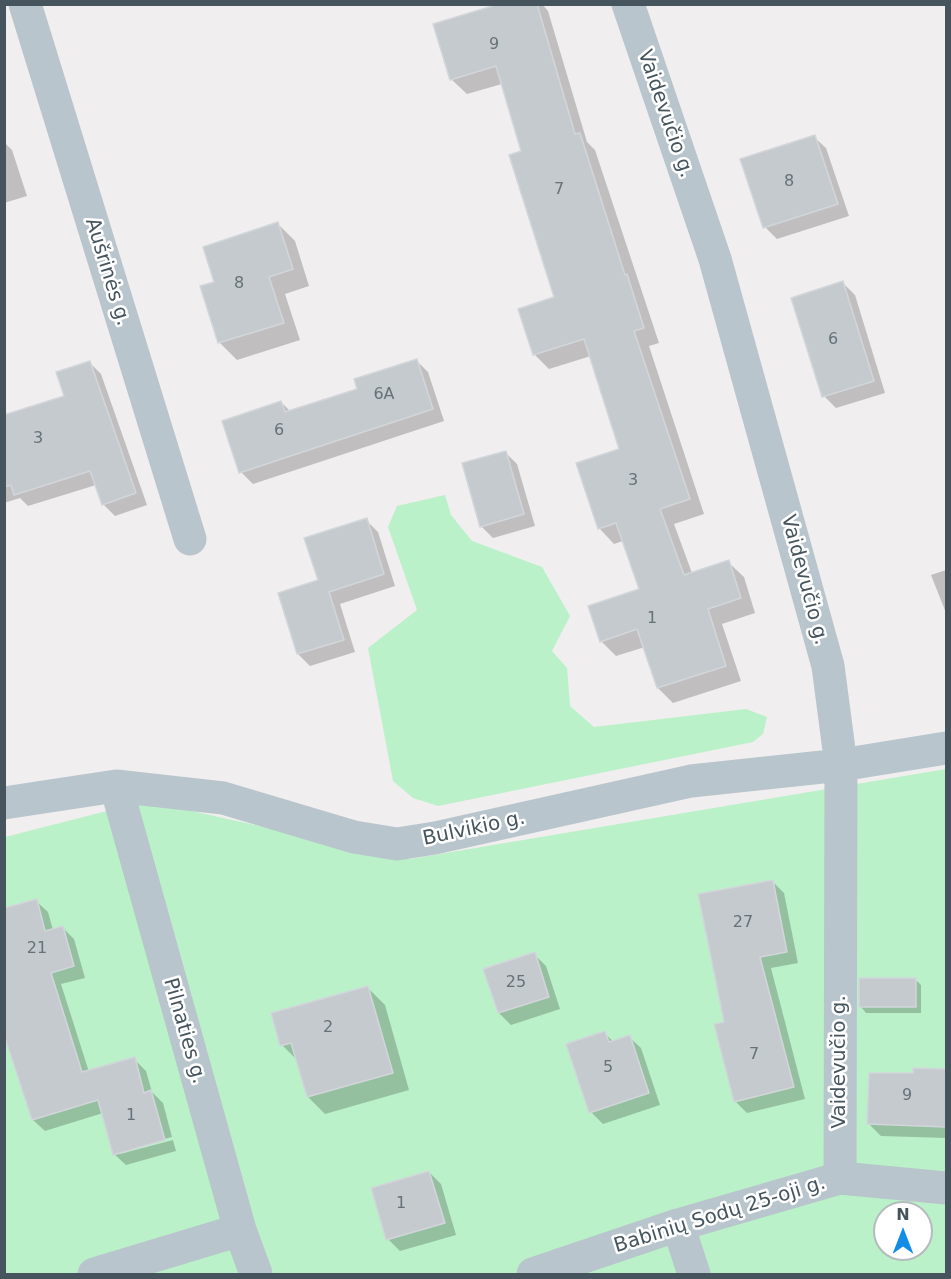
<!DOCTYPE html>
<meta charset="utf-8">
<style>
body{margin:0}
#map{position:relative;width:951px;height:1279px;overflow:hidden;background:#f1eeef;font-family:"DejaVu Sans",sans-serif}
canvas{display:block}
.frame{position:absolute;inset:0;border:6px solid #46555d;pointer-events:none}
.north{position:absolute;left:873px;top:1201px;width:60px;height:60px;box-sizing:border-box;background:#fff;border:2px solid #b5bbbe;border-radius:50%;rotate:0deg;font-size:16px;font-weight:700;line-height:24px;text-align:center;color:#46555d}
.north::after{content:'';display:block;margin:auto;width:21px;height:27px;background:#118de8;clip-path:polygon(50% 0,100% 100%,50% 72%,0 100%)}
</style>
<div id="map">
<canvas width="951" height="1279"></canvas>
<div class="frame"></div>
<div class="north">N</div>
</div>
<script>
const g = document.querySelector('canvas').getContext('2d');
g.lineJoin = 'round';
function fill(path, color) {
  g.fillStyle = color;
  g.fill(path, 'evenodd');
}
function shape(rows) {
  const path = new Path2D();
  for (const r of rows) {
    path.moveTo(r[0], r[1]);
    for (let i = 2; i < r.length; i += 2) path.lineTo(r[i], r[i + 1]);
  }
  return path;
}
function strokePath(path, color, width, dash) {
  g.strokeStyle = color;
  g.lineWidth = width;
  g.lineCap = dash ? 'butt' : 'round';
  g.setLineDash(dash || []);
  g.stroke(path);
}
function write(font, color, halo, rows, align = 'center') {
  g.font = font + ' "DejaVu Sans",sans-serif';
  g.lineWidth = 5;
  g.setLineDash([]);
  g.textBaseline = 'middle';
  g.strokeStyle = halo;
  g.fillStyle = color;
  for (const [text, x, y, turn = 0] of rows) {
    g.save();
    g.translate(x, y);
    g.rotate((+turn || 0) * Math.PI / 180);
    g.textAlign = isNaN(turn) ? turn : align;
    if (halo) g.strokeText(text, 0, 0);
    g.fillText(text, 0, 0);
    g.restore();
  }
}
const green = shape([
 [445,495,451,515,472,541,542,567,570,616,552,651,567,668,570,706,594,727,746,709,767,717,763,734,753,742,438,806,413,798,393,781,368,648,417,610,388,527,397,506],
 [946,769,946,1274,5,1274,5,837,146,801,410,859],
 [885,1213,921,1213,921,1249,885,1249]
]);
const shadow = shape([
 [505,4,542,4,548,11,587,142,595,150,659,343,649,346,704,514,674,524,692,573,728,562,744,577,755,613,722,624,741,681,673,703,658,688,645,647,616,656,601,641,640,590,623,541,614,544,599,528,621,450,591,356,549,369,534,354,556,298,523,152,502,84,467,94,451,79],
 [814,137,826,148,849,216,777,239,765,227],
 [4,142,12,150,27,196,4,203],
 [278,224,295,241,309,286,285,294,300,340,237,360,220,343,202,287,216,283],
 [843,283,855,295,885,393,836,408,824,396],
 [416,360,428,372,444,421,253,484,241,472,281,402,291,412,359,390],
 [89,362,101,374,147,505,115,516,103,504,96,485,28,506,20,498,4,503,4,416,66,396],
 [505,452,517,464,535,526,493,538,481,526],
 [366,520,378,532,395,586,340,604,355,652,310,666,298,654,280,594,320,581],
 [946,570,946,613,931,575],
 [772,881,784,893,798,963,771,968,805,1099,747,1113,735,1101,725,1023],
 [36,901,48,912,53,930,63,928,74,939,85,978,61,984,89,1072,134,1059,146,1071,152,1092,163,1103,172,1137,120,1151,120,1154,173,1140,176,1151,126,1165,114,1154,103,1113,45,1131,33,1120,4,1030],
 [534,954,546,966,560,1009,511,1025,499,1013,485,970],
 [915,979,921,985,921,1013,866,1013,861,1007],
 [368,988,385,1005,409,1090,325,1114,308,1097,298,1061,282,1045],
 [604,1033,614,1042,629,1037,641,1048,660,1105,603,1124,591,1112],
 [915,1070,946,1071,946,1138,881,1136,869,1124,914,1075],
 [429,1172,441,1184,456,1235,400,1251,388,1239]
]);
const building = shape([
 [499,4,537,4,575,134,580,133,625,275,627,274,644,328,634,331,690,499,660,509,684,575,729,560,741,598,708,609,726,666,657,688,637,629,600,642,588,606,639,589,616,523,598,529,576,463,619,449,584,339,533,355,518,309,554,297,509,155,521,151,496,66,450,80,433,24,499,4],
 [815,135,838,204,763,228,740,159,815,135],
 [278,222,293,269,269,277,284,323,218,343,200,286,214,282,203,247,278,222],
 [843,281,874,381,822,397,791,298,843,281],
 [417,359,433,409,239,473,222,421,281,401,285,412,357,389,354,379,417,359],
 [90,361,136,493,102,505,90,471,14,495,11,485,4,487,4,415,64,396,56,372,90,361],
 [506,451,524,514,480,527,462,463,506,451],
 [367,518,384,574,329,592,344,640,297,654,278,593,318,580,304,538,367,518],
 [773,880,787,952,760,957,794,1087,734,1102,714,1024,724,1022,698,894,773,880],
 [37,899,45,931,63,926,74,966,51,973,82,1072,135,1057,144,1093,151,1090,165,1140,113,1155,98,1100,32,1120,4,1035,4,908,37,899],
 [535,952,549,997,498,1013,483,969,535,952],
 [859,978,916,978,916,1007,859,1007,859,978],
 [368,986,393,1073,307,1097,291,1043,280,1046,271,1013,368,986],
 [605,1031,609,1042,630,1035,649,1093,589,1113,566,1044,605,1031],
 [913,1068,946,1069,946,1127,867,1124,869,1073,913,1073,913,1068],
 [429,1171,445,1223,386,1240,371,1188,429,1171]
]);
const minor = shape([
 [25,4,190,539],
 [628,4,715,259,828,666,841,765,840,1178],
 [116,786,240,1230,256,1274],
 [4,803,116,786,223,798,354,837,397,844,435,838,691,781,841,765,946,748],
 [678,1225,694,1274],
 [94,1274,240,1230],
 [533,1274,678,1225,840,1178,946,1188]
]);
const numberNames = [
 ["9",494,45],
 ["8",789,182],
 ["7",559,190],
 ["8",239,284],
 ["6",833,340],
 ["6A",384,395],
 ["6",279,431],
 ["3",38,439],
 ["3",633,481],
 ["1",652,619],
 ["27",743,923],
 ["21",37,949],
 ["25",516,983],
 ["2",328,1028],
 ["7",754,1055],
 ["5",608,1068],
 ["9",907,1096],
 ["1",131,1116],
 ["1",401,1204]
];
const streetNames = [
 ["Vaidevučio g.",665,114,71],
 ["Aušrinės g.",107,272,73],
 ["Vaidevučio g.",804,580,75],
 ["Bulvikio g.",474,829,-12],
 ["Pilnaties g.",184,1031,74],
 ["Vaidevučio g.",840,1062,-90],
 ["Babinių Sodų 25-oji g.",720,1215,-17]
];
fill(green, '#baf1c8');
fill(shadow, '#0003');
fill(building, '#c5cace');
strokePath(building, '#d2d6da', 1.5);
strokePath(minor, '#b9c5cc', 33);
write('16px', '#667279', null, numberNames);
write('20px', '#46555d', '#fff', streetNames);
</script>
